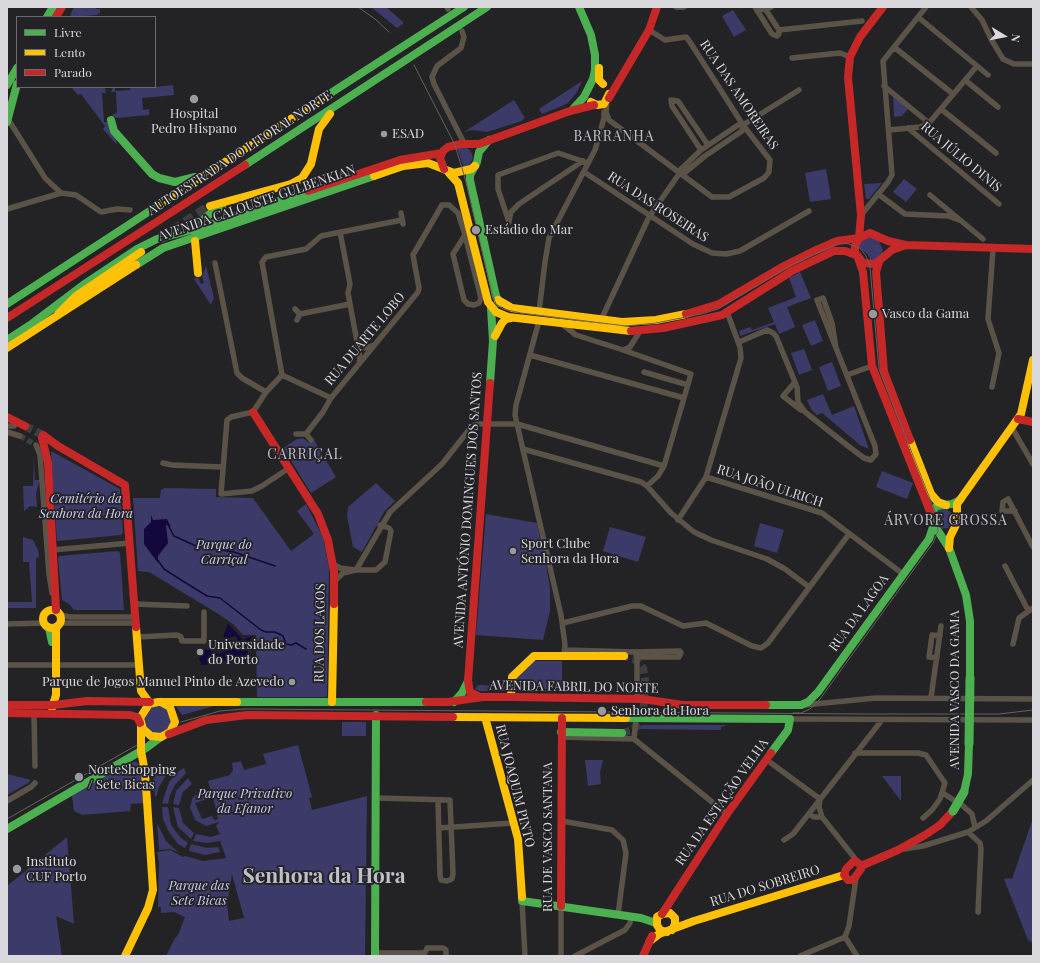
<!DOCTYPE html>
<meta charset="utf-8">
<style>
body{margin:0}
#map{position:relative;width:1040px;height:963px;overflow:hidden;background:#232326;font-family:"Playfair Display",serif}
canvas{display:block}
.frame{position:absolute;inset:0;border:8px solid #dadade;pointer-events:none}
.legend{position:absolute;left:16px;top:16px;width:140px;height:72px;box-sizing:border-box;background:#222227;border:1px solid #6c6c70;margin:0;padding:5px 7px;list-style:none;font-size:12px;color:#dadade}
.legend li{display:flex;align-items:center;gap:8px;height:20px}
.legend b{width:20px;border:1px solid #6c6c70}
.north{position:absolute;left:984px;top:16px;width:40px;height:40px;-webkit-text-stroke:3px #222227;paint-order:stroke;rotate:100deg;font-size:11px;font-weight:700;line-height:16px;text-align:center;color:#dadade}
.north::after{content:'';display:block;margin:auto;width:14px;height:18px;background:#dadade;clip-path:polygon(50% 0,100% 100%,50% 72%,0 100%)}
</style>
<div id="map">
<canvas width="1040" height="963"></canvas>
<div class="frame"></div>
<ul class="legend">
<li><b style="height:5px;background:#4caf50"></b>Livre</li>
<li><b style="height:5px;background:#ffc107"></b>Lento</li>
<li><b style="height:5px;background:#c62828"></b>Parado</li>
</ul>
<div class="north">N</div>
</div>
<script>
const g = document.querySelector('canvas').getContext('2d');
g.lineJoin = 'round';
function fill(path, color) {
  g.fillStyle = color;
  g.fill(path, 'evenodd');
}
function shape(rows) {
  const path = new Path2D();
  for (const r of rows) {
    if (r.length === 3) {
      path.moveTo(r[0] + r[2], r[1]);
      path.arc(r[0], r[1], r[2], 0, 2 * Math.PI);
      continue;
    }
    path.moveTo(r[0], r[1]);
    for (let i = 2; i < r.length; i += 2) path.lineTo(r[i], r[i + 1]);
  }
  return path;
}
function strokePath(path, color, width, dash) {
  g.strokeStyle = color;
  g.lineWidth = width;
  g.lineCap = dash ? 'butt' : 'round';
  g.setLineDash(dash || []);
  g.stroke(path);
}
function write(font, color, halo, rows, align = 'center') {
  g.font = font + ' "Playfair Display",serif';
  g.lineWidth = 3.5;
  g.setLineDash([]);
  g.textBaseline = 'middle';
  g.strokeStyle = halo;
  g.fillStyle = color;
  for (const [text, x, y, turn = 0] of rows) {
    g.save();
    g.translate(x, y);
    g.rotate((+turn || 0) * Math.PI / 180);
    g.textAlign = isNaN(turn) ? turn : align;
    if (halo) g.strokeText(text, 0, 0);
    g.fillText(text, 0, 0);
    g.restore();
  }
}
const green = shape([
 [74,7,96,7,96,9,100,9,100,13,97,15,72,17,70,15],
 [371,7,386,7,404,23,397,28],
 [733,10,746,30,734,37,722,16],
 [582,81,577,92,568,103,562,106,542,114,539,109],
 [173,85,174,95,142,98,143,110,149,109,149,115,117,118,113,116,113,114,117,113,116,92,111,92,113,87,115,87,115,91,130,90,130,87,155,87],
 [71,87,105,88,106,93,102,93,104,122,108,122,116,137,117,145,103,129,105,126,81,94,78,95],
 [893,96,908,109,902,116,894,117],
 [514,100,525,118,522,121,487,132,473,130,464,132],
 [465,147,470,150,473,157,470,164,464,168,457,148],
 [826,169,831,199,810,202,805,173],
 [904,179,917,189,906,202,893,192],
 [882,183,869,199,866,199,864,184],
 [871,236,878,239,883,250,881,256,871,262,868,255,858,246,860,242],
 [206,266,214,298,211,305,194,279,198,277,201,284,204,283,202,276],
 [800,272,811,298,787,307,795,327,779,334,775,324,740,336,739,331,750,327,752,330,774,322,768,308,796,297,789,278],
 [815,320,823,341,811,346,802,325],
 [804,349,812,370,799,375,791,353],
 [832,362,841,386,828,391,819,367],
 [823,394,832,415,854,406,869,449,860,445,822,413,817,415,811,409,807,400],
 [303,438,309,443,314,440,336,477,311,493,283,448,297,439],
 [51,451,120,489,123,532,121,535,57,541],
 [34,456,35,480,40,480,36,493,37,507,30,506,24,511,23,486,33,486],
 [882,471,913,483,907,499,876,487],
 [376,483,395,501,384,512,362,552,353,547,347,516,348,507],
 [165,488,216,489,216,497,253,498,291,551,314,534,297,511,306,504,323,537,329,568,327,696,325,697,257,697,256,635,243,635,233,624,220,615,149,572,138,571,133,498,160,498,161,490],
 [946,509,952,513,954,520,948,528,940,529,940,520,936,511],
 [486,514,537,523,540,539,542,539,550,589,550,611,543,640,476,635],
 [760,523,784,530,777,553,754,546],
 [610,527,646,537,638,562,603,551],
 [23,537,33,540,38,550,39,557,36,558,36,608,7,608,7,602,32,602,29,562,23,562],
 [118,551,120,553,124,610,74,610,69,604,62,600,58,558,59,556],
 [534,661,562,661,562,692,520,692,516,690,516,678],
 [478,685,507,686,504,691,479,691,475,689],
 [237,704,214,706,182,715,175,705],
 [158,720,14],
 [342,722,366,722,366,736,342,736],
 [642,725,728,725,721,727,721,730,640,729],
 [298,745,312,797,309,798,312,810,367,796,365,956,166,956,175,938,178,935,185,917,174,912,161,913,161,907,158,907,159,862,157,852,170,850,183,857,185,856,203,861,226,858,220,841,207,843,193,841,196,834,211,837,220,834,216,826,219,822,206,826,195,820,190,807,193,797,202,791,211,790,208,781,230,775,233,770,232,763,241,761,244,770,266,764,263,754],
 [213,797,218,819,214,820,212,816,202,819,195,803],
 [232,874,244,918,229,921,227,905],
 [585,760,603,760,600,772,601,784,588,786],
 [130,762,136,762,140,765,144,803,131,804,130,811,82,815,74,811,72,796,75,793],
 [184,768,186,773,175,785,170,795,168,804,162,803,169,782,179,771],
 [168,772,159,787,156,797,155,796,153,773],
 [7,774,31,780,28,783,7,795],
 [882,776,901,776,901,801],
 [188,778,192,784,183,792,179,805,173,804,176,791],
 [162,807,168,807,171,825,180,837,188,843,185,848,178,844,169,832,163,819],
 [173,807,179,808,183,823,194,833,191,839,178,827],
 [1033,818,1033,943,1028,940,1004,879,1009,878,1012,879],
 [157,823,166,841,178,852,170,849,159,850],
 [67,837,74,924,56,916,62,956,7,956,7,886],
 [191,844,207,848,218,847,220,852,205,855,190,851,189,850]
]);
const water = shape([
 [151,515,153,520,167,519,170,525,171,531,168,525,166,525,168,543,158,556,158,563,144,544,144,529,151,522],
 [228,624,243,640,252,636,247,648,250,661,243,664,231,658,221,663,202,665,199,659,202,650,206,649,219,654,239,646,236,636,225,638,223,636]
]);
const stream = shape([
 [168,525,174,536,196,546,234,552,275,566],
 [157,559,164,569,178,578,207,596,220,598,261,630,266,632,275,632,283,636,286,644,291,645,296,643,306,649]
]);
const streetTunnel = shape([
 [20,436,36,445]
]);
const secondaryTunnel = shape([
 [25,426,43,435],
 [622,733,633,730,641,723,643,718,645,680,643,668,639,663,634,659,624,656]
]);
const highwayTunnel = shape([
 [160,239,210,206]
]);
const street = shape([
 [447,7,448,9],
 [676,7,684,7],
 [755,7,772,34,777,36,779,34,779,30,764,7],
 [971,7,982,20,991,39,1003,59,1014,64,1033,64],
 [757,11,771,7],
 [918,17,988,75],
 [779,30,862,21],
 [462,31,464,37,461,48,437,66,432,77,434,84,464,143],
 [894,47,953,94],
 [792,58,840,53,850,57],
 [965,80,998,107],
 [884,86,929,123],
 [607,101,606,112,609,120,712,197,729,197,764,178,769,172,770,160,743,125,688,39,686,37,665,40,649,30],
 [941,109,996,153],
 [8,119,45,178,61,193,76,195,101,212,117,209,130,210],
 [743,125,742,131,705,156,683,174,679,174,679,171,701,150,738,125,743,125,799,90],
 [908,128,999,204],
 [889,130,920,127,929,123,977,66],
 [701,150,672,106,671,100,678,101,708,145],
 [584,172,693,244,712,253,726,254,740,251,809,211],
 [878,194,905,214,948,216,959,220],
 [930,195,983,239],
 [7,209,61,193],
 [401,213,403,224],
 [862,214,888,182,892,175,883,61,926,7],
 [509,221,511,212,519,204,583,161],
 [509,222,498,189,498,175,558,153,588,163],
 [340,232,350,284,348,293,360,358,359,364],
 [465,235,481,298,479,303,474,305,468,304,464,300,453,254,465,235],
 [215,263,237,373,242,378,266,392],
 [823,298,832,323,836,348,817,300,823,298],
 [295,309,300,314],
 [539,312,545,262,549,238,595,150,604,118,604,112],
 [300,314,350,304],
 [297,320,300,314],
 [601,320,649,217,679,174],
 [539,321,516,405,515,415,561,615,565,645,564,655],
 [562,324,576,335,623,350,630,347,640,331],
 [739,342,767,330,773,333,776,336,797,387,798,402,805,412,848,446,864,458,871,460,876,454,875,446,836,348],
 [358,343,365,348,374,345],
 [623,350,691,374,684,398],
 [530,355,684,398,664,466,658,476,647,486],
 [644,372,688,385],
 [282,375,331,398],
 [847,375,872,366],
 [795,382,783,396,801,410],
 [992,387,999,353,988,319,993,249],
 [7,426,14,426],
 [1012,428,1033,464],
 [7,432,20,436],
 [296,434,306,434],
 [306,434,323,412,331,398,418,292,419,288,413,255,442,205,449,205,458,213,465,235],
 [306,434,311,440],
 [36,445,40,455,49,574,52,593],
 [523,449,641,482,647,486,671,513,694,532,711,540,767,559,785,569,809,587],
 [163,463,172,465,222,467],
 [289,468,262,486,252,491,221,494,227,420,231,417,253,412,266,392,282,375,262,262,266,257,306,249,321,236,402,220],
 [706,477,822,513,903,574],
 [1015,511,1002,511,1003,502,1008,499,1033,547],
 [678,520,706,477,741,358,740,347,727,312],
 [52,550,130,543],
 [333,564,340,568,356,570,343,573,334,582],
 [1005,566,1028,610],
 [356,570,390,512,442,464,472,426,477,424,517,424,664,466],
 [356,570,376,570,385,562,391,531,389,528,380,525],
 [135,604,187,606],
 [60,615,70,617,135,617],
 [60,623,136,623],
 [563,623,632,606,641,606,683,626,706,623,752,646,761,648,768,643,849,534],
 [7,624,44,623],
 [137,637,177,635,181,637,182,641,204,641,204,612],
 [1013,644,1019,618,1033,608],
 [565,650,635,652,637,657,637,699],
 [635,652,680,651,681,653,679,657,637,657],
 [937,658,929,657,932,635,940,636],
 [7,665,52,665],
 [56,665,139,665],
 [931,698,941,626],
 [804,705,876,698,1033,699],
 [34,714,35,766],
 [790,719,1033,720],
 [561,737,634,739,727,814],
 [634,739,636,719],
 [855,753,918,753,926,755,945,783,940,799,932,810,923,818],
 [771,763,820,799],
 [943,793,955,801],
 [376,798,450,800,453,874,452,879,447,881,441,880,440,875,438,800],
 [820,799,819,807,822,817,857,861],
 [7,801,31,787,35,783],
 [962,805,972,814,975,827],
 [809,814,814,817,822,817],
 [562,821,612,830,623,840,626,853,618,915],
 [439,828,513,823],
 [968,832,980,843,981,849,978,912],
 [784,840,793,834,882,720],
 [904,849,923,846,968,832,986,821,1033,780],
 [856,878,849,926,845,937,857,956],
 [522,901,525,956],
 [561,906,561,956],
 [375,953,424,953],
 [424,955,427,948,443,948,446,950,446,956],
 [575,956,625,930,630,923,631,917],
 [800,956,845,937]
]);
const fast = shape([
 [47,17,53,7],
 [7,85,17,68],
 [323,98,464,7],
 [573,109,584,97,593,79,595,70,595,55,591,35,579,7],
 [111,120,114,131,152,174,159,178,175,182,195,177],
 [7,122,17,84],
 [489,140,479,152,477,162,470,175,470,180,496,296,500,303],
 [245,165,487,7],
 [202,221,212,212,222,207],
 [136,265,163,248,374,176],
 [7,304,162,203],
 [7,340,33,323,86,283,137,249,157,239,203,227,308,191],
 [490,383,493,341,491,308],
 [960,500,952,504,937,506,932,511,930,520,933,527,938,531,949,548,966,595,970,621,970,678],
 [49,628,52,642],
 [237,702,426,702],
 [454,702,462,693,468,681],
 [766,705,801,705,808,702,818,692,929,539,933,527],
 [626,718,790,719,788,730,771,753],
 [561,732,622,733],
 [964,792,968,774,969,744],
 [7,829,146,748,161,737],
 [522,897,522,901,641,918,656,923],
 [375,956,376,715]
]);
const slow = shape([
 [599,68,599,80,603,84],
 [591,102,597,105,604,104,609,94],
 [449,173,458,183,488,302,496,312,508,317,631,331],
 [374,176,403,166,428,163,454,173,471,169,475,166],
 [162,203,323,98],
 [210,206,291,184,302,178,311,164,319,129,330,114],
 [195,241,198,273],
 [498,300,512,308,622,322,656,320,686,314],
 [58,314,76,296,141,252],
 [495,336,502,323,506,319,511,318],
 [7,348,136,265],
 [910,440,931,494,938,502,946,505],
 [949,548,950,537,957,523,957,504,1021,414,1033,360],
 [52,619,9],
 [136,627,141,691,149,702],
 [511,697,512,677,534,656,624,656],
 [161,702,170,707,175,722,170,732,161,737,151,736,143,729,140,718,149,704,158,702,237,702],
 [332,702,334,604],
 [52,708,56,695,56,627],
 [453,717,626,718],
 [485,717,518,839,522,897],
 [667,932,660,930,657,925,657,917,662,914,670,913,675,918,675,924,672,930],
 [650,941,659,934,694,921,844,875],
 [125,956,148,908,153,890,145,772,141,751,141,725]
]);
const jam = shape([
 [56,17,62,7],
 [609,98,649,30,657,7],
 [444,169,440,158,443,151,448,147,461,144,479,144,570,111,594,105],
 [308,191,400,160,442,153],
 [859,238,861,215,848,77,850,57,860,37,883,7],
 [906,245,892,250,875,264,863,263,855,252,855,246,859,238,870,233,888,241,906,245,1033,249],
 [858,258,863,272,872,366,931,514],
 [879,262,876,272,884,372,910,440],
 [686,314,719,304,784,266,814,251,837,241,859,238],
 [7,318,245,165],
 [631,331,663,328,722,315,792,271,834,251,845,251,856,255],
 [253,412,318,514,328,540,334,572,334,604],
 [7,417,25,426],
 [1018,419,1033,422],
 [43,435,58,446,125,485,136,627],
 [42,438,48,463,56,610],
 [480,697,470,692,468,681,490,383],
 [426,702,448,702,483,697,511,697,642,699,683,705,766,705],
 [7,705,54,705,87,701,150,702],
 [7,713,130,715,137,717,140,723],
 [169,734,206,720,247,715,453,717],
 [854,861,860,864,861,869,853,880,848,880,844,875,846,869,854,861],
 [861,866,898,850,925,835,940,825,953,811],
 [561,906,562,718],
 [662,914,727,814,771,753],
 [643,956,652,936]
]);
const tram = shape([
 [358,7,375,19,389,32],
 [414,65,455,145,465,178,492,293,496,304,503,309,521,313,626,326,656,323,701,314,718,309,791,265,835,245,845,243,852,245,860,248,866,256,870,267,879,369,936,514,938,531,933,543,820,699,810,709,801,713,793,713],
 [181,722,220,711,245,709,860,714,999,714,1033,710],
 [7,819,137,745]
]);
const fastBridge = shape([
 [969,744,970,678],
 [953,811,964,792]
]);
const markers = [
 [194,99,5,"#9a9a9e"],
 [384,134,4,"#9a9a9e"],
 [476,230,5,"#9a9a9e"],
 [873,314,5,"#9a9a9e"],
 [513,551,4,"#9a9a9e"],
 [200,652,4,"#9a9a9e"],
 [292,682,4,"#9a9a9e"],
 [602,711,5,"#9a9a9e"],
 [79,777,5,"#9a9a9e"],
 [17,869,5,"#9a9a9e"]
];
const streetNames = [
 ["RUA DAS AMOREIRAS",739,95,56],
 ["AUTOESTRADA DO LITORAL NORTE",240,153,-33],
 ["RUA JÚLIO DINIS",961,157,40],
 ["AVENIDA CALOUSTE GULBENKIAN",257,203,-19],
 ["RUA DAS ROSEIRAS",658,207,33],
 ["RUA DUARTE LOBO",365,339,-50],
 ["RUA JOÃO ULRICH",770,486,18],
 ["AVENIDA ANTÓNIO DOMINGUES DOS SANTOS",468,510,-86],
 ["RUA DA LAGOA",859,613,-54],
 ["RUA DOS LAGOS",320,633,-89],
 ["AVENIDA FABRIL DO NORTE",574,687,1],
 ["AVENIDA VASCO DA GAMA",955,690,-90],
 ["RUA JOAQUIM PINTO",515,786,76],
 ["RUA DA ESTAÇÃO VELHA",722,802,-55],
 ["RUA DE VASCO SANTANA",548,837,-90],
 ["RUA DO SOBREIRO",765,886,-17]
];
const poiNames = [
 ["Hospital",194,114,"center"],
 ["Pedro Hispano",194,129,"center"],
 ["ESAD",392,134],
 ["Estádio do Mar",485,230],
 ["Vasco da Gama",882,314],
 ["Sport Clube",521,544],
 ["Senhora da Hora",521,559],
 ["Universidade",208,645],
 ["do Porto",208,660],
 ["Parque de Jogos Manuel Pinto de Azevedo",284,682,"right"],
 ["Senhora da Hora",611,711],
 ["NorteShopping",88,770],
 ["/ Sete Bicas",88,785],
 ["Instituto",26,862],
 ["CUF Porto",26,877]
];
const parkNames = [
 ["Cemitério da",86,499],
 ["Senhora da Hora",86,514],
 ["Parque do",224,545],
 ["Carriçal",224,560],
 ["Parque Privativo",245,794],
 ["da Efanor",245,809],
 ["Parque das",199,886],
 ["Sete Bicas",199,901]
];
const neighbourhoodNames = [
 ["BARRANHA",614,137],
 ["CARRIÇAL",305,455],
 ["ÁRVORE GROSSA",946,521]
];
const townNames = [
 ["Senhora da Hora",324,876]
];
fill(green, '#3c3a68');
fill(water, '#14073d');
strokePath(stream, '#14073d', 1.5);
strokePath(streetTunnel, '#3e3e42', 5.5, [5.5, 3]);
strokePath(secondaryTunnel, '#3e3e42', 8, [8, 4]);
strokePath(highwayTunnel, '#3e3e42', 10, [10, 5]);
strokePath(street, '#5b5347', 5.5);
strokePath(fast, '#4caf50', 8);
strokePath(slow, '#ffc107', 8);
strokePath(jam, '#c62828', 8);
strokePath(tram, '#67625b', 1);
strokePath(fastBridge, '#4caf50', 9);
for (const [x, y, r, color] of markers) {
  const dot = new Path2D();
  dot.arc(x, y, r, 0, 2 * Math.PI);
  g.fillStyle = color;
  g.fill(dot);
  strokePath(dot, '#222227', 1.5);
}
write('13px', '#dadade', '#222227', streetNames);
write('13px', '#dadade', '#222227', poiNames, 'left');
write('italic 13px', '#caccf2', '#222227', parkNames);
g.letterSpacing = '1px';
write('14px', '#bfc0c7', '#222227', neighbourhoodNames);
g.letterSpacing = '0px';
write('bold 21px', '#bfc0c7', '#222227', townNames);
</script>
